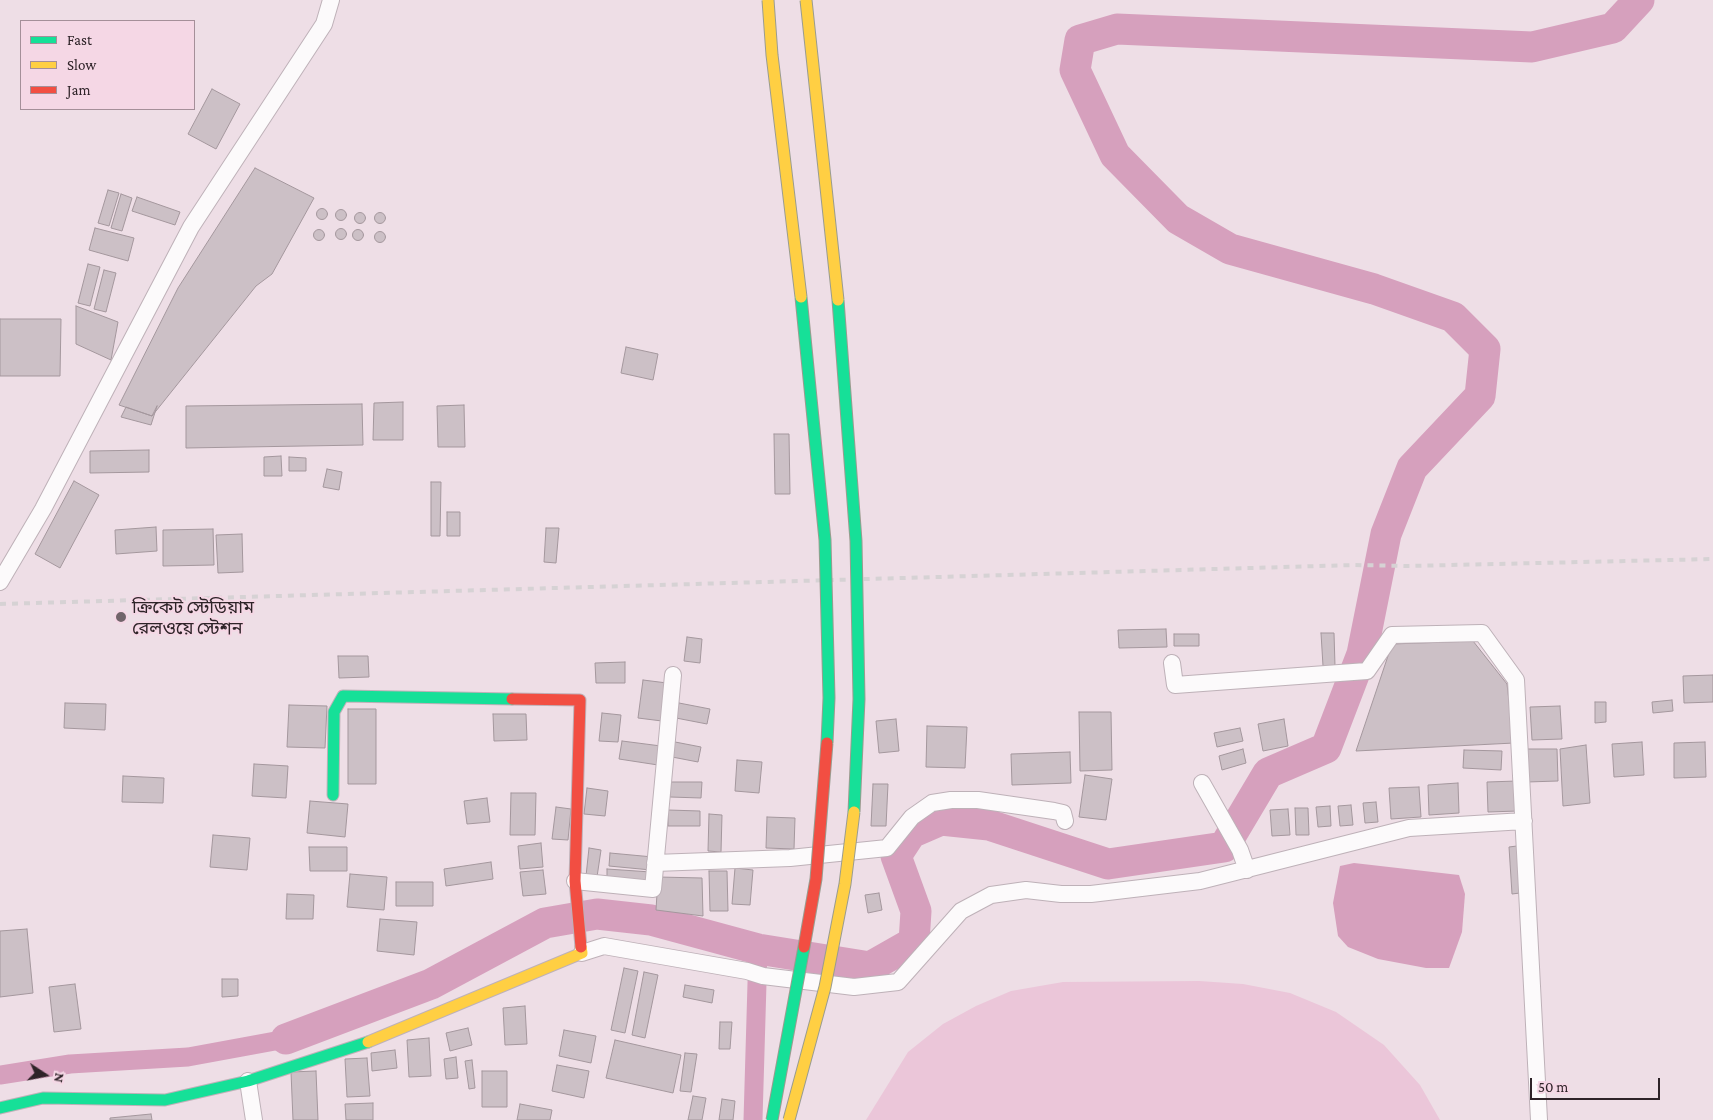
<!DOCTYPE html>
<meta charset="utf-8">
<style>
body{margin:0}
#map{position:relative;width:1713px;height:1120px;overflow:hidden;background:#eedee6;font-family:"Crimson Pro",serif}
canvas{display:block}
.legend{position:absolute;left:20px;top:20px;width:175px;height:90px;box-sizing:border-box;background:#f5d7e5;border:1px solid #a58f99;margin:0;padding:6px 9px;list-style:none;font-size:15px;color:#2e2328}
.legend li{display:flex;align-items:center;gap:10px;height:25px}
.legend b{width:25px;border:1px solid #a58f99}
.north{position:absolute;left:20px;top:1050px;width:50px;height:50px;-webkit-text-stroke:4px #f5d7e5;paint-order:stroke;rotate:101deg;font-size:14px;font-weight:700;line-height:20px;text-align:center;color:#2e2328}
.north::after{content:'';display:block;margin:auto;width:18px;height:22px;background:#2e2328;clip-path:polygon(50% 0,100% 100%,50% 72%,0 100%)}
.scale{position:absolute;left:1530px;top:1078px;width:130px;height:22px;box-sizing:border-box;border:2px solid #2e2328;border-top:0;padding-left:6px;font-size:15px;line-height:18px;white-space:nowrap;color:#2e2328;-webkit-text-stroke:4px #f5d7e5;paint-order:stroke}
</style>
<div id="map">
<canvas width="1713" height="1120"></canvas>
<ul class="legend">
<li><b style="height:6px;background:#16e098"></b>Fast</li>
<li><b style="height:6px;background:#ffcf43"></b>Slow</li>
<li><b style="height:6px;background:#f24e42"></b>Jam</li>
</ul>
<div class="north">N</div>
<div class="scale">50 m</div>
</div>
<script>
const g = document.querySelector('canvas').getContext('2d');
g.lineJoin = 'round';
function fill(path, color) {
  g.fillStyle = color;
  g.fill(path, 'evenodd');
}
function shape(rows) {
  const path = new Path2D();
  for (const r of rows) {
    if (r.length === 3) {
      path.moveTo(r[0] + r[2], r[1]);
      path.arc(r[0], r[1], r[2], 0, 2 * Math.PI);
      continue;
    }
    path.moveTo(r[0], r[1]);
    for (let i = 2; i < r.length; i += 2) path.lineTo(r[i], r[i + 1]);
  }
  return path;
}
function strokePath(path, color, width, dash) {
  g.strokeStyle = color;
  g.lineWidth = width;
  g.lineCap = dash ? 'butt' : 'round';
  g.setLineDash(dash || []);
  g.stroke(path);
}
function write(font, color, halo, rows, align = 'center') {
  g.font = font + ' "Crimson Pro","Noto Sans Bengali",serif';
  g.lineWidth = 4;
  g.setLineDash([]);
  g.textBaseline = 'middle';
  g.strokeStyle = halo;
  g.fillStyle = color;
  for (const [text, x, y, turn = 0] of rows) {
    g.save();
    g.translate(x, y);
    g.rotate((+turn || 0) * Math.PI / 180);
    g.textAlign = isNaN(turn) ? turn : align;
    if (halo) g.strokeText(text, 0, 0);
    g.fillText(text, 0, 0);
    g.restore();
  }
}
const green = shape([
 [1199,981,1243,984,1290,993,1336,1012,1384,1045,1420,1085,1440,1120,866,1120,908,1052,943,1024,976,1006,1011,991,1063,982]
]);
const water = shape([
 [1354,863,1459,875,1465,894,1462,932,1449,968,1426,968,1378,959,1348,947,1338,936,1333,903,1340,866]
]);
const canal = shape([
 [0,1075,70,1064,188,1057,286,1039],
 [753,1120,758,949]
]);
const river = shape([
 [286,1039,431,984,545,923,597,914,651,920,758,949,870,967,914,942,916,911,896,856,911,833,941,820,989,825,1108,864,1224,847,1268,773,1326,748,1362,654,1386,534,1412,468,1480,396,1485,349,1453,317,1374,289,1230,249,1178,219,1115,155,1075,70,1080,40,1117,29,1532,47,1613,28,1639,0]
]);
const building = shape([
 [212,89,240,104,216,149,188,134,212,89],
 [255,168,314,198,272,274,256,286,152,416,119,405,178,288,255,168],
 [108,190,119,193,109,226,98,223,108,190],
 [121,194,132,198,122,231,111,228,121,194],
 [137,197,180,212,175,225,132,211,137,197],
 [322,214,5.5],
 [341,215,5.5],
 [360,218,5.5],
 [380,218,5.5],
 [95,228,134,238,128,261,89,250,95,228],
 [341,234,5.5],
 [319,235,5.5],
 [358,235,5.5],
 [380,237,5.5],
 [88,264,100,267,90,306,78,303,88,264],
 [104,270,116,273,106,312,94,309,104,270],
 [76,306,118,322,111,360,76,344,76,306],
 [0,319,61,319,60,376,0,376,0,319],
 [626,347,658,354,653,380,621,373,626,347],
 [403,402,403,440,373,440,374,403,403,402],
 [362,404,363,445,186,448,186,406,362,404],
 [464,405,465,447,438,447,437,406,464,405],
 [157,406,151,425,121,417,126,407,152,416,157,406],
 [774,434,789,434,790,494,775,494,774,434],
 [149,450,149,472,90,473,90,451,149,450],
 [281,456,282,476,264,476,264,457,281,456],
 [289,457,306,458,306,471,289,471,289,457],
 [327,469,342,472,339,490,323,487,327,469],
 [74,481,99,495,60,568,35,554,74,481],
 [431,482,441,482,440,536,431,536,431,482],
 [447,512,460,512,460,536,447,536,447,512],
 [156,527,157,551,116,554,115,530,156,527],
 [546,528,559,528,556,563,544,562,546,528],
 [213,529,214,565,163,566,163,530,213,529],
 [242,534,243,572,218,573,216,535,242,534],
 [1166,629,1167,647,1119,648,1118,630,1166,629],
 [1321,633,1334,633,1335,666,1323,666,1321,633],
 [1174,634,1199,634,1199,646,1174,646,1174,634],
 [687,637,702,639,700,663,684,661,687,637],
 [1473,641,1507,684,1514,743,1356,751,1392,644,1473,641],
 [338,656,368,656,369,677,339,678,338,656],
 [625,662,625,683,596,683,595,663,625,662],
 [1713,675,1713,702,1684,703,1683,676,1713,675],
 [643,680,667,683,662,721,638,718,643,680],
 [1672,700,1673,711,1653,713,1652,702,1672,700],
 [1595,702,1606,702,1606,722,1595,723,1595,702],
 [65,703,106,704,105,730,64,728,65,703],
 [679,703,710,709,707,724,676,718,679,703],
 [289,705,327,706,325,748,287,747,289,705],
 [1560,706,1562,739,1532,740,1530,707,1560,706],
 [348,709,376,709,376,784,348,784,348,709],
 [1079,712,1111,712,1112,770,1080,771,1079,712],
 [602,713,621,715,618,742,599,741,602,713],
 [493,714,526,714,527,740,494,741,493,714],
 [896,719,899,751,879,753,876,721,896,719],
 [1284,719,1288,746,1263,751,1258,724,1284,719],
 [927,726,967,727,965,768,926,767,927,726],
 [1240,728,1243,741,1217,747,1214,733,1240,728],
 [622,741,661,746,658,765,619,759,622,741],
 [670,741,701,747,698,762,667,756,670,741],
 [1642,742,1644,775,1614,777,1612,744,1642,742],
 [1705,742,1706,777,1674,778,1674,743,1705,742],
 [1586,745,1590,803,1563,806,1560,749,1586,745],
 [1243,749,1246,763,1222,770,1219,756,1243,749],
 [1527,749,1557,749,1558,781,1527,782,1527,749],
 [1464,750,1502,751,1501,770,1463,768,1464,750],
 [1070,752,1071,783,1012,785,1011,754,1070,752],
 [737,760,762,762,759,793,735,791,737,760],
 [254,764,288,766,286,798,252,796,254,764],
 [1085,775,1112,779,1106,820,1079,817,1085,775],
 [123,776,164,778,163,803,122,802,123,776],
 [1517,781,1518,811,1488,812,1487,782,1517,781],
 [670,782,702,782,701,798,670,797,670,782],
 [1458,783,1459,813,1429,815,1428,785,1458,783],
 [873,784,888,784,886,826,871,826,873,784],
 [1419,787,1421,817,1391,819,1389,788,1419,787],
 [587,788,608,791,605,816,584,814,587,788],
 [511,793,536,793,535,835,510,835,511,793],
 [487,798,490,822,467,824,464,801,487,798],
 [310,801,348,804,345,837,307,833,310,801],
 [1376,802,1378,822,1365,823,1363,803,1376,802],
 [1351,805,1353,825,1340,826,1338,806,1351,805],
 [1330,806,1331,826,1318,827,1316,807,1330,806],
 [556,807,571,809,568,840,552,839,556,807],
 [1295,808,1308,808,1309,835,1296,835,1295,808],
 [1288,809,1290,835,1272,836,1270,810,1288,809],
 [668,810,700,811,700,826,668,826,668,810],
 [709,814,722,815,721,852,708,851,709,814],
 [767,817,795,818,794,849,766,848,767,817],
 [213,835,250,838,247,870,210,867,213,835],
 [541,843,543,867,520,869,518,846,541,843],
 [1517,846,1520,893,1512,894,1509,847,1517,846],
 [309,847,347,847,347,871,310,871,309,847],
 [589,848,601,850,597,877,586,876,589,848],
 [610,853,653,857,651,870,609,866,610,853],
 [491,862,493,879,446,886,444,869,491,862],
 [735,868,753,870,750,905,732,904,735,868],
 [607,869,651,872,650,884,607,880,607,869],
 [543,870,546,894,523,896,520,872,543,870],
 [709,871,727,871,728,911,710,911,709,871],
 [350,874,387,877,384,910,347,907,350,874],
 [658,877,702,878,703,916,656,910,658,877],
 [396,882,433,882,433,906,396,906,396,882],
 [879,893,882,910,868,913,865,895,879,893],
 [287,894,314,895,313,919,286,919,287,894],
 [380,919,417,922,414,955,377,951,380,919],
 [27,929,33,993,0,997,0,931,27,929],
 [624,968,638,971,625,1033,611,1030,624,968],
 [644,972,658,975,645,1038,632,1035,644,972],
 [222,979,238,979,238,996,222,997,222,979],
 [75,984,81,1029,54,1032,49,987,75,984],
 [685,985,714,990,712,1003,683,997,685,985],
 [525,1006,527,1044,505,1045,503,1008,525,1006],
 [720,1022,732,1022,730,1049,719,1049,720,1022],
 [468,1028,472,1045,450,1051,446,1033,468,1028],
 [564,1030,596,1036,591,1063,559,1056,564,1030],
 [429,1038,431,1076,409,1077,407,1040,429,1038],
 [615,1040,681,1055,673,1093,606,1078,615,1040],
 [395,1050,397,1068,372,1071,371,1053,395,1050],
 [685,1053,697,1054,691,1092,680,1091,685,1053],
 [456,1057,458,1078,446,1079,444,1059,456,1057],
 [367,1058,370,1096,347,1097,345,1059,367,1058],
 [472,1060,475,1088,469,1089,465,1061,472,1060],
 [557,1065,589,1071,584,1098,552,1091,557,1065],
 [316,1071,318,1120,293,1120,291,1072,316,1071],
 [482,1071,507,1071,507,1107,482,1107,482,1071],
 [693,1096,706,1098,702,1120,688,1120,693,1096],
 [722,1099,735,1101,733,1120,719,1120,722,1099],
 [373,1103,373,1120,346,1120,345,1104,373,1103],
 [520,1104,552,1110,550,1120,517,1120,520,1104],
 [151,1114,152,1120,110,1120,110,1118,151,1114]
]);
const street = shape([
 [0,582,43,509,191,227,324,24,331,0],
 [1172,663,1175,685,1367,671,1392,635,1482,633,1516,680,1539,1120],
 [1202,783,1240,850,1247,870],
 [655,863,790,858,887,848,912,817,932,803,951,800,978,800,1054,811,1063,813,1065,821],
 [575,881,653,889,673,675],
 [582,953,604,946,747,971,763,976,854,987,898,982,961,911,991,895,1026,890,1061,894,1091,894,1200,881,1409,828,1524,821],
 [248,1081,254,1120]
]);
const fast = shape([
 [333,795,334,712,343,696,512,699],
 [0,1108,43,1098,165,1100,248,1081,368,1042]
]);
const slow = shape([
 [368,1042,582,953,581,947]
]);
const jam = shape([
 [512,699,580,700,575,881,581,947]
]);
const rail = shape([
 [0,604,1354,565,1408,566,1713,559]
]);
const fastBridge = shape([
 [801,297,825,540,829,698,827,743],
 [838,300,856,541,859,699,854,812],
 [772,1120,804,947]
]);
const slowBridge = shape([
 [768,0,772,55,801,297],
 [806,0,838,300],
 [789,1120,825,987,845,884,854,812]
]);
const jamBridge = shape([
 [804,947,816,879,827,743]
]);
const markers = [
 [121,617,6,"#71646a"]
];
const poiNames = [
 ["ক্রিকেট স্টেডিয়াম",132,607],
 ["রেলওয়ে স্টেশন",132,628]
];
fill(green, '#ebc6d9');
fill(water, '#d6a0bd');
strokePath(canal, '#d6a0bd', 19);
strokePath(river, '#d6a0bd', 31);
fill(building, '#ccc0c6');
strokePath(building, '#a4979d', 1);
strokePath(street, '#beb1b8', 18);
strokePath(fast, '#beb1b8', 13);
strokePath(slow, '#beb1b8', 13);
strokePath(jam, '#beb1b8', 13);
strokePath(street, '#fcfafb', 16);
strokePath(fast, '#16e098', 11);
strokePath(slow, '#ffcf43', 11);
strokePath(jam, '#f24e42', 11);
strokePath(rail, '#d6d2d4', 4, [6, 6]);
strokePath(fastBridge, '#9a9c90', 13, []);
strokePath(slowBridge, '#9a9c90', 13, []);
strokePath(jamBridge, '#9a9c90', 13, []);
strokePath(fastBridge, '#16e098', 11);
strokePath(slowBridge, '#ffcf43', 11);
strokePath(jamBridge, '#f24e42', 11);
for (const [x, y, r, color] of markers) {
  const dot = new Path2D();
  dot.arc(x, y, r, 0, 2 * Math.PI);
  g.fillStyle = color;
  g.fill(dot);
  strokePath(dot, '#f5d7e5', 2);
}
write('18px', '#2e2328', '#f5d7e5', poiNames, 'left');
</script>
